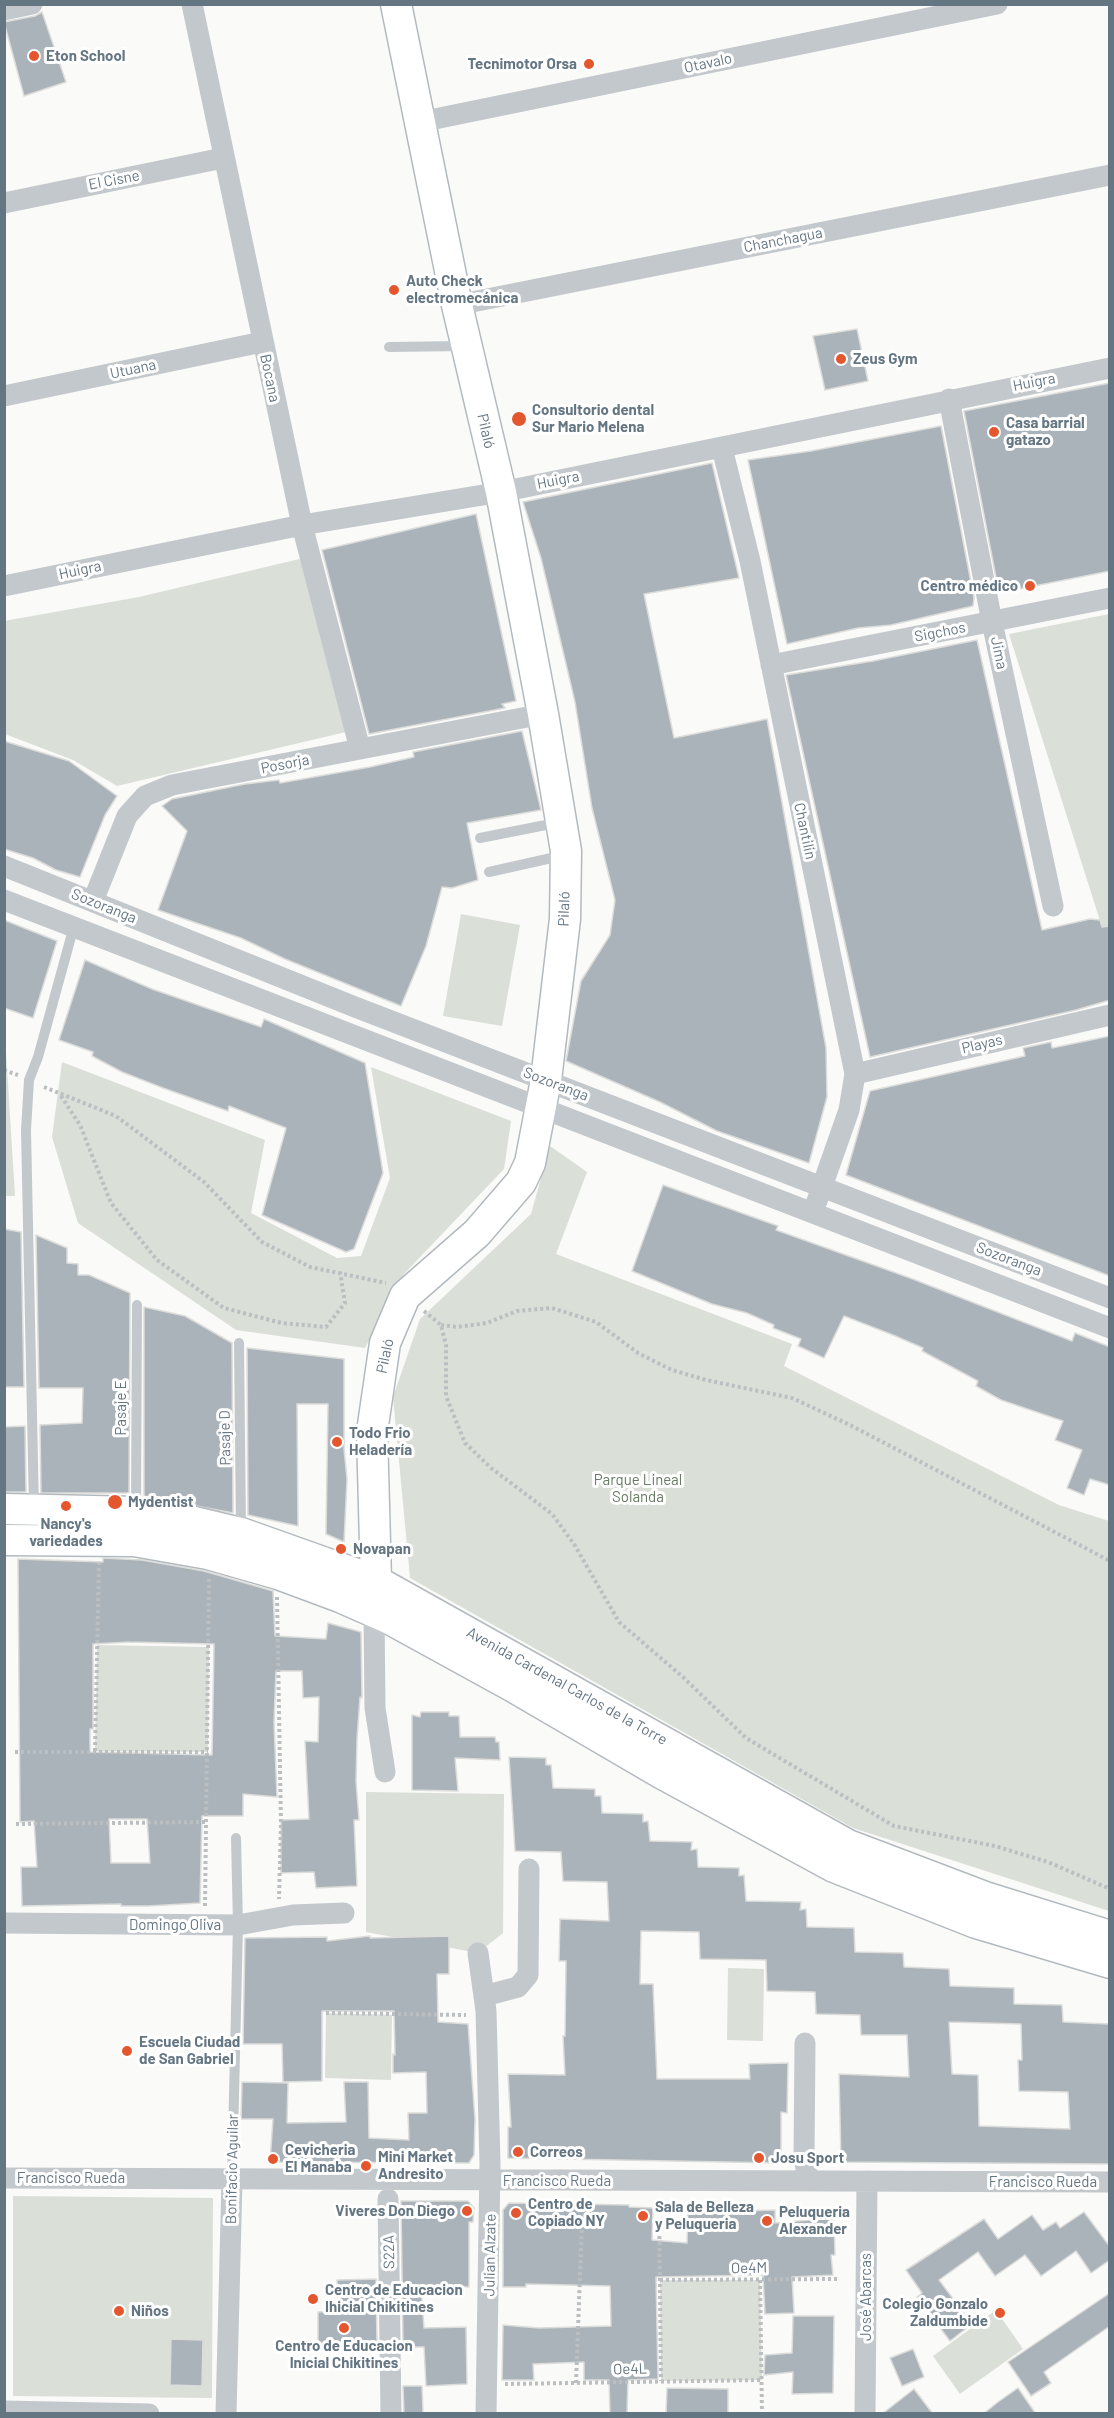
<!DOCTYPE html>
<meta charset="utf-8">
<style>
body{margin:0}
#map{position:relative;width:1114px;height:2418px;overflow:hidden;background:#fafaf8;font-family:Barlow,sans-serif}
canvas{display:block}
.frame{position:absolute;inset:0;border:6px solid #657683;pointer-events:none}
</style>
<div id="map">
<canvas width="1114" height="2418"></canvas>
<div class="frame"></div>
</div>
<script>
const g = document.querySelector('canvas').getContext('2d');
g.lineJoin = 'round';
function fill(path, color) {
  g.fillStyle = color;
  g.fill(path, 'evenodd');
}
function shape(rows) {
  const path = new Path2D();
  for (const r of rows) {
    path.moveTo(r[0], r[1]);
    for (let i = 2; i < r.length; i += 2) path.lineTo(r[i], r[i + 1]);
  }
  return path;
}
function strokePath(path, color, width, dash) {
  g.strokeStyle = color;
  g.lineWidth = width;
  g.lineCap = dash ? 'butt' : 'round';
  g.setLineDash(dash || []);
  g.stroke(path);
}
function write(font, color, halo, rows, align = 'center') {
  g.font = font + ' Barlow,sans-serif';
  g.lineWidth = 6;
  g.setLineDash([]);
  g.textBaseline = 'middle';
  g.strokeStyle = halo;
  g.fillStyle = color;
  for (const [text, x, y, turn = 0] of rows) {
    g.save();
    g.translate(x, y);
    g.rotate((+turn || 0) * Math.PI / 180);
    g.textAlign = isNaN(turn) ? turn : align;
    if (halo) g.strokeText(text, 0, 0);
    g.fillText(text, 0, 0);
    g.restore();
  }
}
const green = shape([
 [308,557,350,731,117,786,73,760,5,734,4,621,139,597],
 [1109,614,1109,926,1102,927,1009,634],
 [461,914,520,925,502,1026,443,1016],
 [5,1036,15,1196,5,1196],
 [62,1062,265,1140,251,1213,337,1258,361,1256,390,1178,371,1067,511,1121,504,1169,404,1274,365,1348,236,1330,78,1223,52,1137],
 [550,1146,587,1172,556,1254,792,1344,784,1366,1059,1505,1109,1521,1109,1911,853,1828,410,1578,393,1397,420,1319,531,1214],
 [97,1645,209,1647,208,1752,95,1751],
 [366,1792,504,1794,503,1933,478,1953,366,1932],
 [728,1968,764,1969,763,2041,727,2040],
 [326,2013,392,2015,391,2080,325,2078],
 [13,2196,213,2198,212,2398,13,2396],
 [660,2280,760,2280,762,2380,661,2381],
 [996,2310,1023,2349,960,2394,933,2356]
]);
const building = shape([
 [42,12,66,82,24,96,4,22,35,16,42,12],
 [857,329,868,381,825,390,813,336,857,329],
 [1110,383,1110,571,999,593,964,411,1110,383],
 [941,426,974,598,973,606,891,625,858,628,787,644,748,460,811,451,941,426],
 [712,463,739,578,644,594,674,738,767,719,826,1048,827,1097,809,1163,717,1131,660,1102,566,1061,581,981,610,935,615,900,592,808,575,702,541,558,523,502,712,463],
 [476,514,516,701,502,704,505,708,369,734,322,550,476,514],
 [977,640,1042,930,1090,919,1100,920,1102,927,1110,926,1110,1000,1076,1010,870,1057,786,675,873,661,977,640],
 [522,731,541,810,467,823,478,880,452,888,442,887,426,946,401,1006,285,959,241,938,158,910,187,831,162,806,172,799,245,784,279,780,280,783,370,767,414,757,413,752,522,731],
 [4,741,69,761,117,796,105,815,80,877,56,870,33,858,4,849,4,741],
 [4,920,57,941,33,1018,4,1008,4,920],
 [85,960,152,989,261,1027,264,1019,365,1063,383,1173,354,1249,346,1252,262,1215,286,1128,229,1106,228,1111,163,1088,122,1072,92,1056,93,1052,59,1040,85,960],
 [1110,1036,1110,1276,846,1175,870,1091,1025,1056,1023,1048,1051,1042,1052,1048,1110,1036],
 [663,1185,778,1226,776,1230,910,1278,1072,1341,1075,1333,1110,1347,1110,1485,1090,1479,1084,1495,1067,1488,1082,1450,1055,1440,1063,1421,1001,1400,976,1386,978,1381,922,1351,923,1348,893,1335,844,1316,824,1358,798,1346,801,1339,773,1328,774,1325,747,1313,712,1304,632,1271,663,1185],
 [4,1229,21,1232,24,1387,4,1387,4,1229],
 [36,1235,67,1248,67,1263,78,1264,78,1275,89,1275,130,1293,129,1493,41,1493,40,1425,82,1423,83,1388,39,1388,36,1235],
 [144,1307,185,1316,232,1343,233,1513,144,1496,144,1307],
 [247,1348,344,1359,344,1449,347,1479,344,1542,326,1534,328,1404,297,1404,298,1526,248,1515,247,1348],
 [25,1426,26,1492,4,1492,4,1427,25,1426],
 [103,1558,142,1560,204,1571,273,1591,275,1636,326,1639,328,1623,361,1632,362,1698,360,1697,357,1739,356,1781,359,1820,354,1820,357,1886,316,1888,314,1872,281,1873,281,1820,309,1819,305,1741,318,1742,319,1697,303,1698,302,1671,276,1671,274,1723,277,1797,243,1794,243,1816,202,1816,200,1903,148,1906,121,1906,121,1904,22,1906,21,1867,37,1867,34,1821,20,1822,18,1559,103,1562,103,1558],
 [129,1642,214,1644,212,1755,90,1752,90,1729,93,1729,93,1644,129,1642],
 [109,1819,147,1819,150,1863,111,1863,109,1819],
 [421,1712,449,1712,449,1716,459,1716,460,1737,495,1737,496,1742,499,1742,500,1760,455,1758,458,1791,412,1790,412,1715,420,1717,421,1712],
 [509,1757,546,1758,546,1765,551,1765,553,1788,595,1789,595,1796,601,1796,602,1813,643,1814,643,1822,648,1821,650,1841,692,1842,691,1850,697,1849,698,1867,739,1868,739,1876,744,1875,746,1901,801,1902,800,1910,806,1909,807,1927,854,1928,855,1952,903,1953,904,1967,949,1969,950,1986,1014,1988,1014,2004,1062,2005,1063,2022,1109,2024,1110,2164,841,2162,839,2074,909,2077,907,2035,861,2035,860,2015,816,2014,815,1992,767,1991,766,1960,700,1959,699,1932,641,1931,640,1984,653,1984,657,2079,750,2079,749,2064,788,2063,787,2113,781,2112,781,2163,508,2158,508,2127,511,2127,508,2074,565,2075,563,2036,565,2036,566,1961,559,1961,560,1919,609,1921,607,1882,563,1881,561,1852,515,1851,509,1757],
 [949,2022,1021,2024,1022,2060,1018,2060,1019,2091,1068,2092,1070,2129,979,2126,978,2075,952,2074,949,2022],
 [370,1936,370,1938,449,1936,449,1974,437,1974,438,2022,468,2024,475,2119,474,2155,469,2163,270,2162,273,2119,241,2119,242,2082,288,2083,287,2123,346,2122,344,2082,368,2082,369,2138,409,2140,408,2113,427,2113,426,2072,393,2073,393,2054,395,2055,394,2011,322,2011,322,2081,283,2082,282,2044,243,2044,245,1938,327,1937,327,1941,370,1936],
 [401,2201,468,2201,474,2208,473,2222,469,2222,469,2287,421,2286,424,2328,466,2327,467,2384,426,2386,424,2347,403,2347,401,2201],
 [509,2203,629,2205,629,2207,653,2208,652,2240,687,2243,688,2204,740,2206,739,2211,775,2210,775,2223,834,2218,835,2255,831,2255,833,2275,792,2277,794,2313,765,2314,763,2275,656,2277,658,2379,628,2380,627,2414,610,2414,609,2380,584,2380,584,2362,533,2364,534,2380,502,2380,503,2325,539,2328,611,2326,610,2286,526,2284,526,2287,503,2287,503,2210,509,2203],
 [1084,2212,1110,2247,1110,2260,1091,2273,1076,2251,1041,2276,1025,2255,995,2276,978,2252,939,2280,972,2324,950,2341,917,2297,922,2293,906,2270,984,2219,998,2239,1032,2215,1043,2230,1056,2222,1060,2228,1084,2212],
 [376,2279,377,2344,318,2344,318,2312,338,2311,337,2280,376,2279],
 [1110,2293,1110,2326,1044,2372,1051,2383,1031,2396,1008,2362,1110,2293],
 [793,2316,834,2316,833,2393,792,2394,793,2372,764,2375,765,2355,792,2353,793,2316],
 [171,2339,203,2340,202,2386,170,2385,171,2339],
 [913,2349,924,2377,902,2386,890,2358,913,2349],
 [403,2386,422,2386,423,2414,404,2414,403,2386],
 [667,2388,728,2389,728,2414,666,2414,667,2388],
 [1018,2388,1036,2414,983,2414,998,2402,1018,2388],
 [914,2389,933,2414,882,2414,914,2389]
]);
const path = shape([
 [4,1070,18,1075],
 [44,1087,116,1116,204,1182,262,1242,310,1267,386,1283],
 [61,1096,80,1125,111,1203,157,1260,224,1308,282,1323,326,1327,345,1303,340,1272],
 [424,1311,441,1325,446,1345,446,1396,465,1443,491,1468,552,1514,574,1544,619,1622,684,1678,746,1738,894,1826,995,1846,1048,1862,1110,1889],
 [441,1325,457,1327,487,1323,517,1311,552,1308,596,1322,638,1353,672,1370,706,1380,792,1398,850,1425,1110,1561],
 [277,1597,281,1824,279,1899],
 [95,1751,99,1563],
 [15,1752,208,1752],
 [16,1824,206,1822],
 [205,1906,209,1577],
 [326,2013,466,2015],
 [659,2200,661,2381],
 [660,2280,838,2279],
 [760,2280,762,2414],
 [576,2383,582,2222],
 [505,2384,762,2380]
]);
const lane = shape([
 [389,347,463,346],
 [480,838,561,822],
 [489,872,565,855],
 [239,1343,241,1532],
 [34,1509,26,1130,29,1080,38,1057,74,926],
 [136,1512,137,1305],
 [232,2180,238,1925,236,1838]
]);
const street = shape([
 [192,4,302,525,360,749],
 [4,10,32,4],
 [420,122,997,4],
 [4,203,223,158],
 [457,305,1110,175],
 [4,396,262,342],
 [949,399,992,622,1053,906],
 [722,448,750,561,855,1074,849,1110,817,1201],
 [4,586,302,525,501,492,1110,368],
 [771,665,1110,598],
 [4,866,355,1007,1110,1298],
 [4,900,1110,1328],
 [93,901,127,816,145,796,172,785,543,714],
 [855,1074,1110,1015],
 [374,1611,375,1708,385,1772],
 [4,1923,238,1925,293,1915,344,1913],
 [478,1953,486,2011,490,2164,486,2414],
 [484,1996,518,1987,528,1975,529,1869],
 [805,2043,804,2156,808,2181],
 [4,2178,1110,2182],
 [388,2199,391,2414],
 [4,2411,149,2414],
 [226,2414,232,2180],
 [865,2414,867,2181]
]);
const secondary = shape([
 [4,1509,136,1512,182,1519,241,1533,376,1581,848,1845,985,1897,1110,1936],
 [4,1540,134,1541,208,1554,278,1574,340,1597,390,1619,512,1686,661,1773,834,1867,976,1923,1110,1963],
 [374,1611,376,1581,372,1432,385,1343,405,1296,477,1233,521,1182,530,1163,546,1080,565,919,566,851,543,714,501,492,457,305,396,4]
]);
const markers = [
 [34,56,6,"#e4572e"],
 [589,64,6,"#e4572e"],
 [394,290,6,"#e4572e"],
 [841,359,6,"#e4572e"],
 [519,419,8,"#e4572e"],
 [994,432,6,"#e4572e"],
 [1030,586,6,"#e4572e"],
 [337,1442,6,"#e4572e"],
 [115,1502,8,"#e4572e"],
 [66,1506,6,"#e4572e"],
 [341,1549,6,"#e4572e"],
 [127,2051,6,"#e4572e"],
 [518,2152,6,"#e4572e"],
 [759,2158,6,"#e4572e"],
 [273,2159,6,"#e4572e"],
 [366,2166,6,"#e4572e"],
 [467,2211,6,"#e4572e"],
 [516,2213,6,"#e4572e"],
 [643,2216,6,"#e4572e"],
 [767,2221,6,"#e4572e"],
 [313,2299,6,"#e4572e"],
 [119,2311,6,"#e4572e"],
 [1000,2313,6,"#e4572e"],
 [344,2328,6,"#e4572e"]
];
const poiNames = [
 ["Eton School",46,56],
 ["Tecnimotor Orsa",577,64,"right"],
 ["Auto Check",406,281],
 ["electromecánica",406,298],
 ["Zeus Gym",853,359],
 ["Consultorio dental",532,410],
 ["Sur Mario Melena",532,427],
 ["Casa barrial",1006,423],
 ["gatazo",1006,440],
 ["Centro médico",1018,586,"right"],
 ["Todo Frio",349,1433],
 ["Heladería",349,1450],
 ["Mydentist",128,1502],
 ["Nancy's",66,1524,"center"],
 ["variedades",66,1541,"center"],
 ["Novapan",353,1549],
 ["Escuela Ciudad",139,2042],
 ["de San Gabriel",139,2059],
 ["Cevicheria",285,2150],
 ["El Manaba",285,2167],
 ["Correos",530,2152],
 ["Mini Market",378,2157],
 ["Andresito",378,2174],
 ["Josu Sport",771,2158],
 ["Centro de",528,2204],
 ["Copiado NY",528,2221],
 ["Sala de Belleza",655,2207],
 ["y Peluqueria",655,2224],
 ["Viveres Don Diego",455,2211,"right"],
 ["Peluqueria",779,2212],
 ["Alexander",779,2229],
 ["Centro de Educacion",325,2290],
 ["Ihicial Chikitines",325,2307],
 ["Colegio Gonzalo",988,2304,"right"],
 ["Zaldumbide",988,2321,"right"],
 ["Niños",131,2311],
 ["Centro de Educacion",344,2346,"center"],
 ["Inicial Chikitines",344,2363,"center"]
];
const streetNames = [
 ["Otavalo",708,63,-12],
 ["El Cisne",114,180,-11],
 ["Chanchagua",783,240,-11],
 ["Utuana",133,369,-12],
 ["Bocana",270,378,78],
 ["Huigra",1034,382,-11],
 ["Pilaló",486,431,77],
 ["Huigra",558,480,-11],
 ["Huigra",80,570,-12],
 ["Sigchos",940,632,-11],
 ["Jima",999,653,78],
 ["Posorja",285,764,-11],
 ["Chantilin",805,831,78],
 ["Sozoranga",104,906,22],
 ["Pilaló",564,909,-88],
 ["Playas",982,1044,-13],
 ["Sozoranga",556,1084,21],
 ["Sozoranga",1009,1259,21],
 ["Pilaló",385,1356,-78],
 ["Pasaje E",121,1408,-90],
 ["Pasaje D",225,1438,-91],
 ["Avenida Cardenal Carlos de la Torre",567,1686,29],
 ["Domingo Oliva",175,1925],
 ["Bonifacio Aguilar",232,2169,-89],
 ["Francisco Rueda",71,2178],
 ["Francisco Rueda",557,2181],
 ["Francisco Rueda",1043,2182],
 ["S22A",389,2252,-91],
 ["Julian Alzate",490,2255,-89],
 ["Oe4M",749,2268,-1],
 ["José Abarcas",866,2297,-90],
 ["Oe4L",630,2369,-2]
];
const parkNames = [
 ["Parque Lineal",638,1480],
 ["Solanda",638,1497]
];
fill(green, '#dadfd7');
fill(building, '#aab3b9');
strokePath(building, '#dcdcda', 1.5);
strokePath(secondary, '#b3babf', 33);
strokePath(path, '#bbbfc2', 4, [3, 3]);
strokePath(lane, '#c3c8cc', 10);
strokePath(street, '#c3c8cc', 21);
strokePath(secondary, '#fff', 30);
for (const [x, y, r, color] of markers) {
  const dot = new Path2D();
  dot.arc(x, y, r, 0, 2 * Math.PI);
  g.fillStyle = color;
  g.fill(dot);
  strokePath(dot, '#fff', 2);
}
write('bold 15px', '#657683', '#fff', poiNames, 'left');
write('15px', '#657683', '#fff', streetNames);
write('15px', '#687a64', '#fff', parkNames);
</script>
